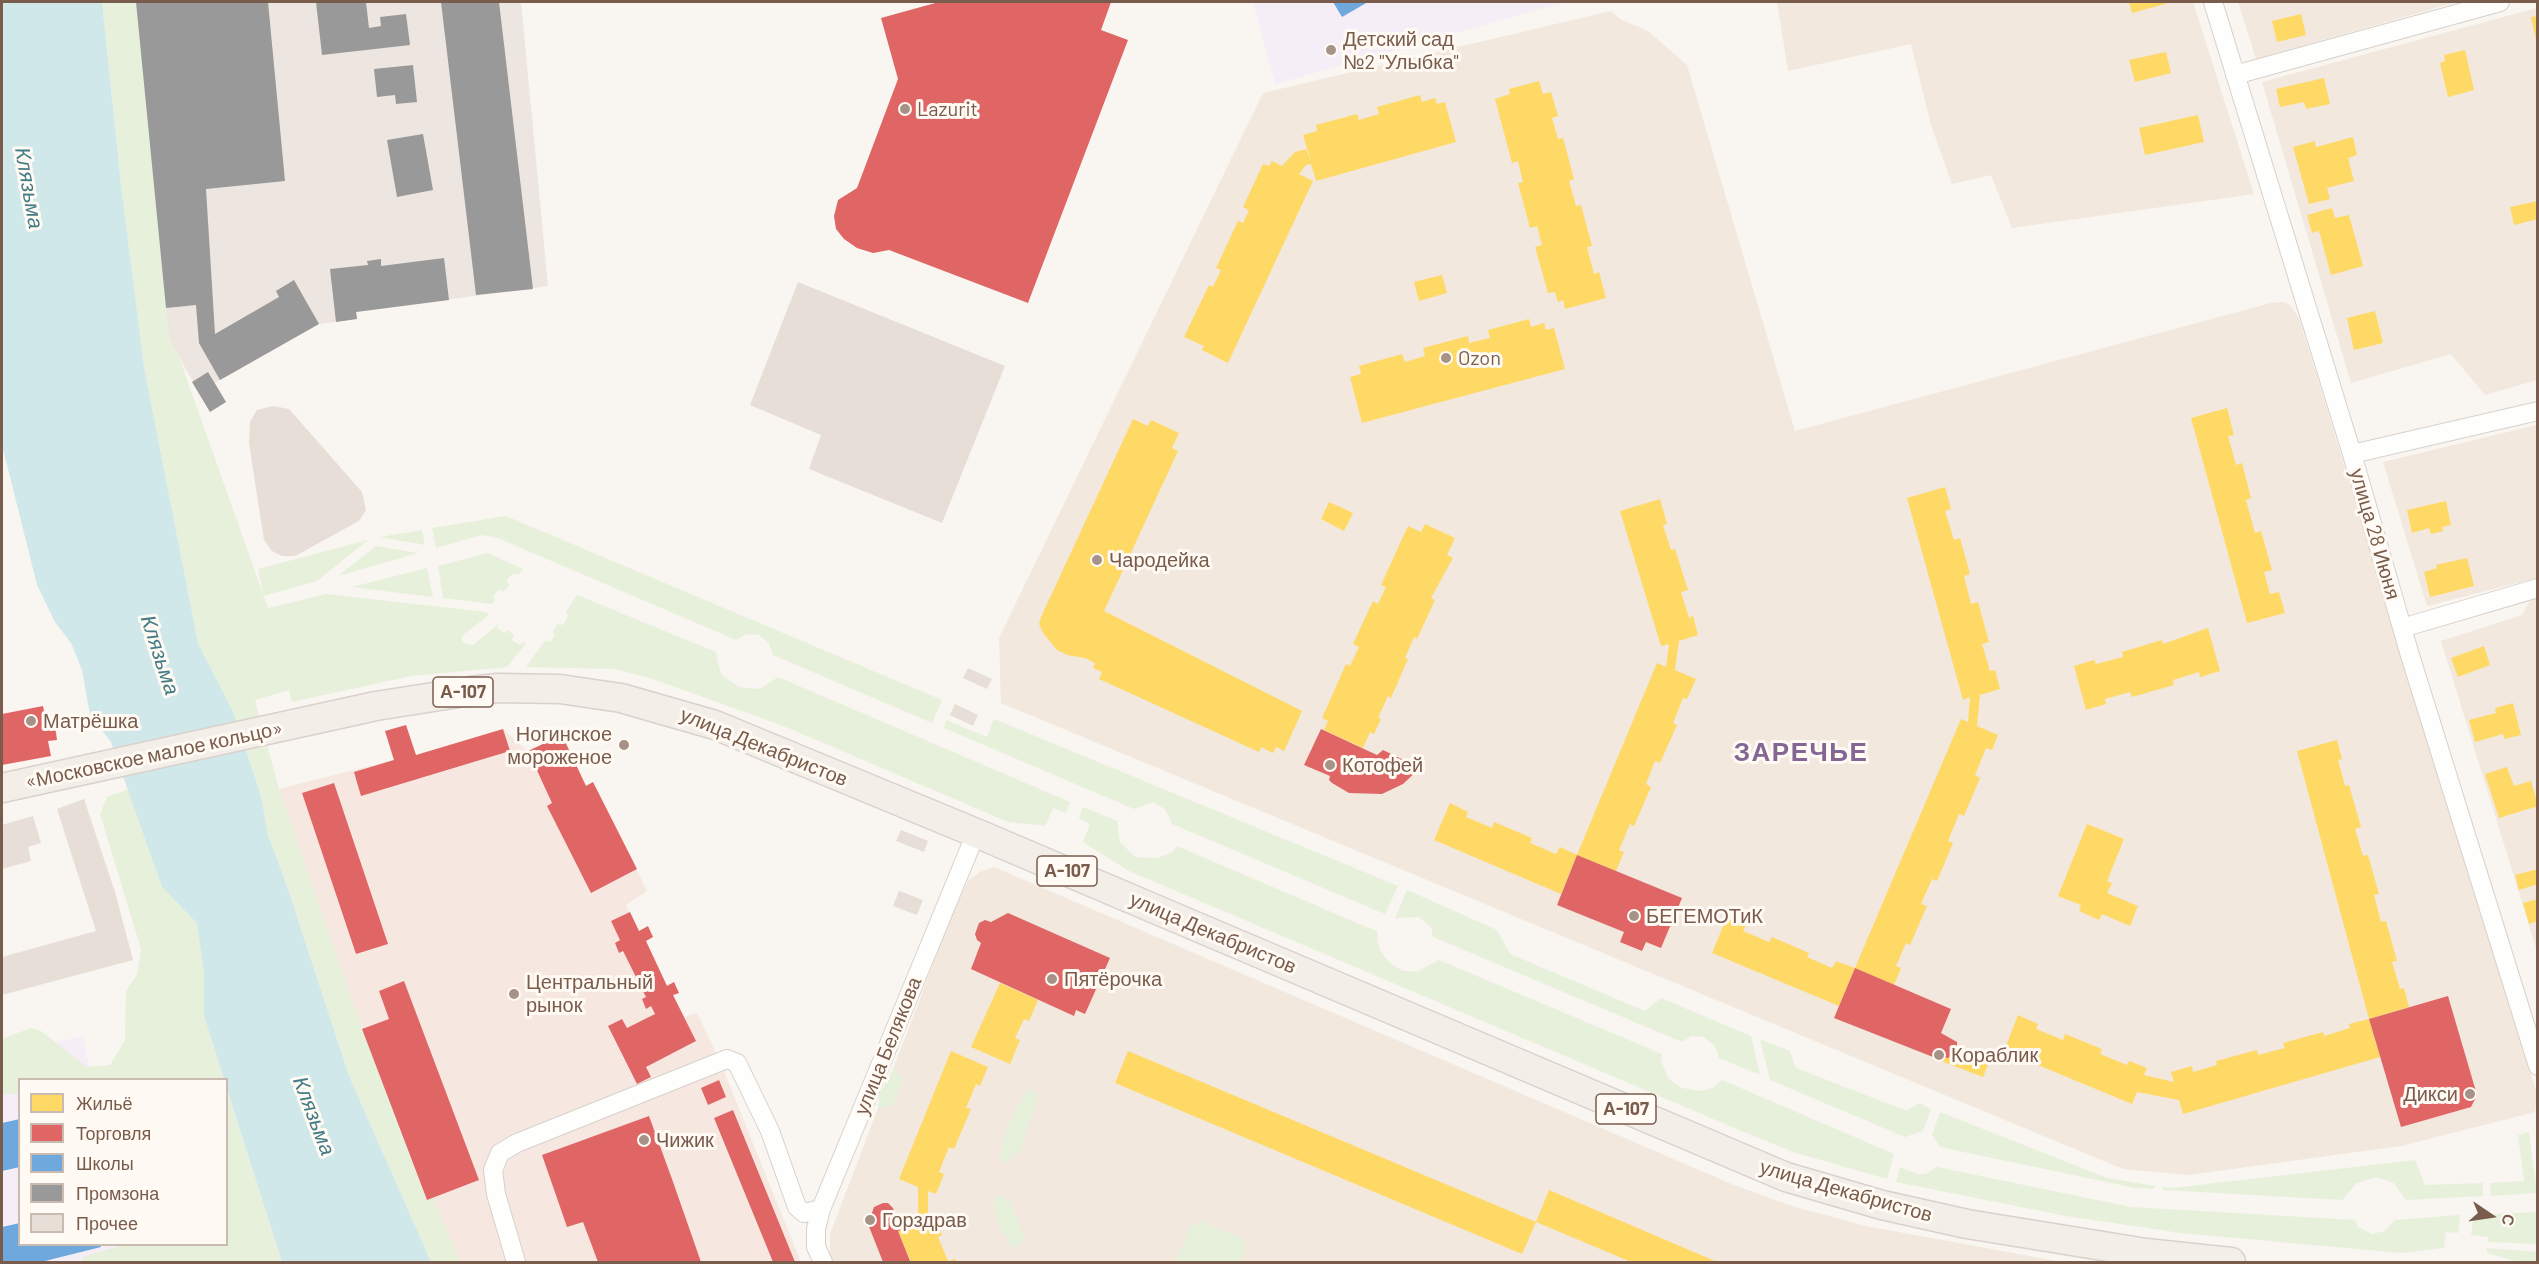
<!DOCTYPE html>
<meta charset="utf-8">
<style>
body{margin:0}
#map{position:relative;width:2539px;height:1264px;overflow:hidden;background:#f9f5f0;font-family:Barlow,sans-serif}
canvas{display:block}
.frame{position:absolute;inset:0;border:3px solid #7a5c4d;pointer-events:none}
.legend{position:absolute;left:18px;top:1078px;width:210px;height:168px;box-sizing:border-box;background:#fffaf3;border:2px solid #cabbb1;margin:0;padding:8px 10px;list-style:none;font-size:18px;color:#7a5c4d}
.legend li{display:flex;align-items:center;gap:12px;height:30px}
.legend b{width:30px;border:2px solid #cabbb1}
.north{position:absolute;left:2461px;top:1186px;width:60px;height:60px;-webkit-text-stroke:4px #fffaf3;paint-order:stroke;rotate:103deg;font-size:16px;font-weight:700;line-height:24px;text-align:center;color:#7a5c4d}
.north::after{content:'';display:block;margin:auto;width:21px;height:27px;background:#7a5c4d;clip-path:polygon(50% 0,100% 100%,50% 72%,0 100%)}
</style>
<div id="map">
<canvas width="2539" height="1264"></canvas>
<div class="frame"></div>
<ul class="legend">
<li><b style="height:16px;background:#ffd966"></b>Жильё</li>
<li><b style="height:16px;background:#e06666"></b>Торговля</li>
<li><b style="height:16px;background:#6fa8dc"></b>Школы</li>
<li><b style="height:16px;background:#999"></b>Промзона</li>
<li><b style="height:16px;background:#e6ded7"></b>Прочее</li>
</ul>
<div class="north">С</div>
</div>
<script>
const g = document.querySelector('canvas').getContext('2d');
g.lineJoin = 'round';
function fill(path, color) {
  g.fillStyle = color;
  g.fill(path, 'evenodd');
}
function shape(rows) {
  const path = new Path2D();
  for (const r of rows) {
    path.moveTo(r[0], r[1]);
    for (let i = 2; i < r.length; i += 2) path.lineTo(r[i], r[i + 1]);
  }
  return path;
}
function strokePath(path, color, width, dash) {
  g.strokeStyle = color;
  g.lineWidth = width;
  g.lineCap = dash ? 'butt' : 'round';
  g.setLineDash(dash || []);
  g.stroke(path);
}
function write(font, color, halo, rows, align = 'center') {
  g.font = font + ' Barlow,sans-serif';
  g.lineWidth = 6;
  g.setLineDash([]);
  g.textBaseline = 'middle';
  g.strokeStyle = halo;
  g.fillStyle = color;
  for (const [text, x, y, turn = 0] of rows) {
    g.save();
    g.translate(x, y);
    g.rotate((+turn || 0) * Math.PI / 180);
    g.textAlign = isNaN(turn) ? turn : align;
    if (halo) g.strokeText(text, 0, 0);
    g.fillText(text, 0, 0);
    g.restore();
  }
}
const residential = shape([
 [1777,2,2193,2,2254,194,2012,228,1991,175,1952,184,1931,125,1911,44,1788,71],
 [2238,2,2457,2,2256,59],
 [2537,8,2537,380,2485,395,2451,354,2351,383,2262,82],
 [1611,11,1620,19,1648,31,1687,65,1795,431,2271,303,2283,302,2290,305,2299,318,2537,1094,2535,1112,2401,1146,2188,1175,2123,1169,1001,703,999,638,1263,93],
 [2537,425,2537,578,2427,606,2383,462],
 [2537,599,2537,951,2441,641,2522,615,2530,601],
 [994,867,1734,1185,1795,1207,1866,1226,2062,1262,830,1262,830,1234,958,899,969,880,980,872]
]);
const commercial = shape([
 [406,725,416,755,503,729,528,751,562,735,586,785,593,782,647,891,626,905,639,931,648,926,646,941,667,985,674,982,679,993,673,996,684,1017,697,1013,719,1059,801,1262,460,1262,448,1235,427,1200,362,1029,279,789,393,760,385,731]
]);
const industrial = shape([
 [137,2,521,2,548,286,357,312,357,319,319,324,215,383,226,402,210,412,169,339]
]);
const education = shape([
 [1253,2,1566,2,1275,84],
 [83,1036,92,1079,20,1080,20,1244,129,1245,133,1262,2,1262,2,1055]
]);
const green = shape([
 [102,2,137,2,169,339,179,357,268,608,327,594,485,612,489,615,464,634,461,639,463,643,473,645,499,624,497,628,504,633,507,630,514,635,512,640,519,645,523,642,526,643,507,667,411,676,292,702,289,690,255,700,279,789,362,1029,426,1199,433,1197,460,1262,431,1262,349,1076,288,889,268,835,261,796,234,714,198,643,144,367,121,185],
 [506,516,942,700,932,723,773,655,769,643,759,635,747,634,736,640,500,539,482,535,436,548,432,528],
 [422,530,425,545,380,537],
 [368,540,317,581,264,596,258,569],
 [376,546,418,553,338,576],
 [488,553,523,569,518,575,513,573,507,580,509,586,503,592,498,590,493,597,495,600,492,604,443,598,438,566],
 [427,568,433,597,352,587],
 [577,595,716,652,718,664,722,675,739,687,760,689,778,677,1070,802,1066,813,1053,808,1045,826,1008,822,786,727,653,679,614,669,526,667,545,641,550,642,555,635,553,631,558,624,563,625,568,616,566,612],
 [994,719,1398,886,1385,914,1172,824,1165,809,1152,802,1134,809,944,728,946,720,987,737],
 [129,789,162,887,197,922,204,973,204,1016,224,1079,20,1080,19,1094,2,1095,2,1039,31,1028,41,1031,87,1067,110,1065,125,1040,126,991,137,975,141,949,100,814,107,797],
 [1083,807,1117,821,1120,842,1135,857,1158,858,1172,852,1177,846,1378,932,1377,940,1381,952,1390,963,1403,971,1418,971,1439,960,1662,1054,1661,1062,1669,1079,1682,1088,1702,1091,1714,1087,1722,1080,1894,1154,1887,1179,1793,1152,1744,1132,1129,871,1083,842,1090,824,1079,818],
 [1407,890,1497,930,1510,954,1645,1011,1661,998,1751,1036,1760,1075,1719,1058,1715,1046,1704,1037,1691,1036,1682,1042,1433,937,1431,927,1419,917,1395,918],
 [1760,1039,1790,1051,1796,1068,1907,1111,1919,1103,1931,1109,1923,1131,1905,1137,1770,1080],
 [894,1068,904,1080,892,1107,878,1107,879,1094],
 [227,1089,282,1262,83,1262,82,1257,123,1245,226,1244],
 [1027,1089,1039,1093,1020,1151,1005,1163,1000,1157,1004,1134],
 [1940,1112,2107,1178,2155,1186,2154,1189,2135,1188,1940,1147,1932,1135],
 [2529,1132,2537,1193,2491,1196,2490,1183,2524,1181,2518,1135],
 [2415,1160,2425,1185,2483,1183,2483,1196,2406,1200,2394,1183,2376,1177,2357,1183,2342,1200,2163,1190,2163,1187,2173,1188],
 [1900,1167,1917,1174,1925,1174,1937,1167,2131,1207,2355,1220,2358,1227,2372,1234,2385,1231,2395,1220,2460,1215,2458,1233,2446,1232,2444,1248,2402,1253,2181,1233,2066,1216,1896,1182],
 [998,1195,1010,1200,1025,1240,1013,1249,999,1225,993,1203],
 [2537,1212,2537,1244,2488,1242,2488,1237,2471,1235,2474,1215],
 [1198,1222,1203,1222,1242,1238,1246,1247,1241,1262,1176,1262,1190,1227],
 [2487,1248,2537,1252,2537,1262,2520,1262,2508,1259,2487,1253]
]);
const water = shape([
 [2,2,102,2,121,185,144,367,198,643,234,714,261,796,268,835,288,889,349,1076,431,1262,282,1262,227,1089,226,1080,224,1079,204,1016,204,973,197,923,162,887,111,742,90,715,82,670,71,643,55,622,37,585,2,445]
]);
const homes = shape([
 [2129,2,2172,2,2132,13],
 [2301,14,2306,35,2277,42,2272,21],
 [2538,16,2538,39,2536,40,2531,17],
 [2465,50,2474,90,2448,97,2440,63,2445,61,2444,55],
 [2166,52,2171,73,2135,82,2129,60],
 [2324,78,2330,104,2306,109,2304,102,2280,107,2276,89],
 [1539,81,1543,94,1551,92,1558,116,1552,118,1558,139,1563,138,1574,179,1569,181,1576,206,1581,205,1592,246,1587,247,1594,274,1599,272,1606,298,1565,309,1563,300,1558,302,1555,292,1548,293,1535,247,1542,245,1537,226,1530,228,1518,183,1523,182,1518,161,1512,163,1495,99,1510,94,1509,89],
 [1420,95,1422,102,1435,98,1437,104,1445,102,1456,142,1316,181,1311,164,1306,165,1299,174,1313,181,1228,363,1202,350,1204,346,1184,337,1209,285,1213,287,1221,270,1216,268,1238,221,1243,223,1249,210,1243,207,1263,164,1269,166,1272,161,1282,166,1295,152,1306,149,1311,161,1303,135,1317,131,1316,125,1357,114,1359,120,1379,114,1377,107],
 [2198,115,2204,142,2145,155,2139,128],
 [2353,137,2357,155,2348,158,2354,181,2327,188,2330,199,2309,204,2293,147,2315,141,2316,147],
 [2538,201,2538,219,2514,225,2510,207],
 [2332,208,2335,218,2349,215,2363,266,2331,275,2319,231,2312,233,2307,215],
 [1442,275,1447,293,1419,301,1414,282],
 [2375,311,2383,343,2354,350,2347,318],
 [1529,319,1531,327,1544,323,1546,330,1554,328,1565,369,1362,423,1350,377,1361,374,1359,366,1402,354,1405,362,1425,356,1423,348,1468,336,1469,343,1490,338,1488,330],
 [2227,408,2234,435,2228,436,2236,465,2242,463,2251,498,2246,500,2255,533,2261,531,2272,570,2264,572,2270,594,2279,592,2285,613,2247,623,2191,418],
 [1133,419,1148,426,1151,420,1179,433,1172,448,1178,451,1104,611,1302,711,1284,751,1276,747,1273,753,1261,747,1259,752,1099,679,1102,672,1093,668,1095,663,1085,658,1067,655,1057,650,1043,633,1039,624,1041,617],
 [1945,487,1951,509,1945,511,1954,540,1960,538,1970,574,1964,576,1971,604,1978,602,1989,642,1982,644,1990,671,1995,670,2000,689,1980,695,1977,726,1998,735,1992,750,1986,748,1975,775,1980,778,1964,816,1959,814,1948,841,1953,843,1937,881,1932,879,1921,904,1927,906,1910,945,1906,943,1896,966,1901,968,1894,985,1855,968,1961,719,1968,722,1970,697,1963,700,1907,498],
 [1660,499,1667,524,1663,525,1671,550,1675,549,1688,590,1681,592,1689,618,1693,616,1698,635,1679,641,1675,670,1696,679,1687,699,1683,698,1673,723,1677,725,1660,763,1655,761,1646,784,1651,787,1634,826,1630,824,1619,850,1624,852,1616,871,1577,855,1657,663,1666,667,1669,644,1661,646,1620,511],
 [2446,501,2451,525,2442,527,2443,531,2431,534,2429,528,2412,533,2407,510],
 [1329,502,1353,513,1344,531,1321,519],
 [1425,524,1455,538,1447,555,1453,558,1431,598,1435,600,1417,639,1414,637,1405,658,1408,659,1391,698,1388,696,1378,718,1381,719,1374,734,1370,732,1363,748,1324,730,1328,721,1322,718,1346,664,1350,666,1359,647,1353,644,1373,601,1378,604,1386,587,1381,585,1408,526,1421,532],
 [2467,558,2474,586,2430,597,2424,572,2437,568,2436,565],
 [2208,628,2220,671,2200,677,2199,672,2173,680,2174,685,2132,697,2130,692,2105,699,2106,704,2086,710,2074,666,2094,660,2096,664,2123,657,2122,652,2162,640,2163,644],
 [2484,646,2490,665,2458,677,2451,658],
 [2513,703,2521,735,2504,739,2503,734,2475,742,2469,720,2496,713,2495,708],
 [2337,740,2342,759,2338,760,2345,786,2349,785,2361,827,2355,829,2363,856,2368,855,2379,894,2374,895,2381,922,2386,921,2397,961,2392,962,2400,989,2404,988,2409,1007,2369,1019,2297,751],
 [2507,767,2514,786,2531,781,2538,806,2499,818,2485,774],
 [1450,803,1468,812,1466,817,1492,828,1494,822,1532,838,1530,843,1556,854,1560,847,1577,855,1561,894,1434,840],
 [2087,824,2124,839,2107,881,2112,883,2107,893,2138,906,2130,926,2102,914,2099,920,2079,911,2081,905,2058,896],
 [2538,869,2538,884,2519,890,2515,875],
 [2538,899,2538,921,2529,924,2523,903],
 [1727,917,1746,925,1743,931,1769,942,1772,937,1809,953,1807,957,1832,968,1836,961,1855,968,1839,1006,1712,953],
 [1000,983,1038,1000,1029,1021,1024,1019,1015,1038,1020,1040,1010,1064,971,1047],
 [2018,1015,2038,1024,2036,1029,2063,1040,2065,1034,2102,1049,2100,1054,2127,1065,2129,1061,2147,1068,2144,1075,2174,1082,2171,1072,2192,1066,2193,1072,2217,1065,2216,1061,2257,1050,2258,1055,2285,1048,2283,1043,2323,1032,2324,1036,2350,1028,2349,1024,2369,1019,2380,1057,2183,1114,2179,1100,2137,1092,2132,1104,2004,1051],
 [1958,1048,1990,1060,1983,1077,1933,1058,1948,1058],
 [951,1051,988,1067,980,1086,976,1084,966,1108,971,1109,954,1149,949,1147,939,1172,944,1174,936,1194,928,1191,928,1219,935,1217,942,1235,938,1237,948,1261,955,1259,957,1262,911,1262,898,1231,918,1223,918,1187,899,1179],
 [1128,1051,1536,1222,1549,1190,1717,1262,1631,1262,1536,1222,1522,1254,1115,1083]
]);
const shops = shape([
 [939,2,1111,2,1101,30,1128,40,1028,303,889,250,873,253,857,248,844,239,836,229,834,216,838,200,857,188,898,79,881,18],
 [43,706,47,726,55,725,57,740,48,741,51,756,2,765,2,714],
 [406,725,416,755,503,729,510,751,361,796,354,772,394,760,385,731],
 [1321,729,1377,755,1383,750,1420,768,1403,784,1382,794,1349,793,1332,783,1329,780,1330,776,1304,765],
 [562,735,586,786,593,782,637,869,591,893,547,806,552,803,528,751],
 [334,783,388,944,356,954,302,793],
 [1577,855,1682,898,1661,948,1646,942,1642,951,1620,942,1624,932,1557,905],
 [630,912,639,931,648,926,653,937,646,941,667,986,674,982,679,993,673,995,696,1041,646,1067,651,1077,637,1084,608,1026,622,1019,627,1028,655,1014,651,1006,646,1009,642,999,646,997,623,951,619,953,615,943,620,940,611,921],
 [1008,913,1110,958,1085,1014,1076,1010,1074,1016,971,969,981,943,977,940,975,934,979,923,985,920,991,922],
 [1855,968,1951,1009,1941,1033,1957,1042,1957,1051,1948,1058,1933,1057,1834,1018],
 [404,981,479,1180,427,1200,362,1029,389,1019,379,991],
 [2448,996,2477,1095,2471,1107,2401,1127,2369,1019],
 [719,1080,726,1097,708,1105,701,1088],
 [733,1110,795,1262,773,1262,714,1118],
 [649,1116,672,1179,701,1262,598,1262,583,1222,567,1227,542,1155],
 [883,1203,888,1203,893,1208,901,1230,898,1231,910,1261,906,1262,883,1262,868,1224,874,1207]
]);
const schools = shape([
 [1333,2,1368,2,1342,17],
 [20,1119,20,1167,2,1171,2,1123],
 [20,1223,20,1244,100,1244,101,1247,41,1262,2,1262,2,1227]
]);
const industry = shape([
 [136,2,268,2,285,181,206,189,215,334,279,297,276,291,294,280,319,324,220,380,199,343,196,305,166,308],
 [316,2,366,2,369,28,381,26,380,17,406,14,410,45,322,55],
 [441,2,499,2,533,289,476,295],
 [413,65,417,102,396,104,395,95,377,97,374,69],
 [423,134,433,190,397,197,387,140],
 [444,258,449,300,356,312,357,319,336,322,330,269,368,265,367,261,381,259,381,266],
 [208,372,226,402,210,412,192,382]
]);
const building = shape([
 [798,282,1005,366,942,523,809,469,821,435,750,405],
 [273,406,289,409,362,492,366,510,359,521,295,556,282,556,272,551,264,540,249,443,250,422,257,410],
 [968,668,992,679,987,689,963,678],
 [955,704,978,715,973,726,950,715],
 [84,799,115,892,133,960,2,995,2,957,96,931,57,809],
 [33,816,41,843,28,847,31,861,2,869,2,825],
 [901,830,928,841,924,852,896,841],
 [899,891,923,900,917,915,893,906]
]);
const minor = shape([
 [2213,2,2352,454,2409,652,2538,1066],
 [2235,75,2500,2],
 [2352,454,2538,411],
 [2402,628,2538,588],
 [516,1262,496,1194,493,1170,500,1153,517,1143,727,1059,737,1063,770,1131,797,1207,804,1213,821,1209],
 [823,1262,816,1247,816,1229,821,1209,976,833]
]);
const primary = shape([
 [2,788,376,706,471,691,498,688,560,689,621,698,715,725,976,833,1786,1177,1882,1205,1967,1224,2146,1253,2231,1262]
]);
const markers = [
 [1331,50,6,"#a69286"],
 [905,109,6,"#a69286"],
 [1446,358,6,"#a69286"],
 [1097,560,6,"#a69286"],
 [31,721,6,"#a69286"],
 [624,745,6,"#a69286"],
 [1330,765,6,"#a69286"],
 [1634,916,6,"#a69286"],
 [1052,979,6,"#a69286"],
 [514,994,6,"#a69286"],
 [1939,1055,6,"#a69286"],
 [2470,1094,6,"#a69286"],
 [644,1140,6,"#a69286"],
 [870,1220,6,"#a69286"]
];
const shields = [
 [463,692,60],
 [1067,871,60],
 [1626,1109,60]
];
const shieldNames = [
 ["А-107",463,692],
 ["А-107",1067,871],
 ["А-107",1626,1109]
];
const poiNames = [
 ["Детский сад",1343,39],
 ["№2 \"Улыбка\"",1343,62],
 ["Lazurit",917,109],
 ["Ozon",1458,358],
 ["Чародейка",1109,560],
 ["Матрёшка",43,721],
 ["Ногинское",612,734,"right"],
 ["мороженое",612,757,"right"],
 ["Котофей",1342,765],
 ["БЕГЕМОТиК",1646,916],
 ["Пятёрочка",1064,979],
 ["Центральный",526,982],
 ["рынок",526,1005],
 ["Кораблик",1951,1055],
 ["Дикси",2458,1094,"right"],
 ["Чижик",656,1140],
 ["Горздрав",882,1220]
];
const streetNames = [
 ["улица 28 Июня",2375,534,74],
 ["улица Декабристов",764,747,22],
 ["«Московское малое кольцо»",154,755,-12],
 ["улица Декабристов",1213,933,23],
 ["улица Белякова",888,1046,-68],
 ["улица Декабристов",1846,1191,16]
];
const waterNames = [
 ["Клязьма",29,188,80],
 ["Клязьма",160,655,72],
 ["Клязьма",314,1116,69]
];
const districtNames = [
 ["ЗАРЕЧЬЕ",1801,752]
];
fill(residential, '#f2e8de');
fill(commercial, '#f6e8e1');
fill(industrial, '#ede5e0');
fill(education, '#f6eef6');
fill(green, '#e7f0db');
fill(water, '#d0e8ea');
fill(homes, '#ffd966');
fill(shops, '#e06666');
fill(schools, '#6fa8dc');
fill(industry, '#999');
fill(building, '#e6ded7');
strokePath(minor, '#d7d1cb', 20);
strokePath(primary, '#dad1cc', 31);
strokePath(minor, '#fefefd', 18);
strokePath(primary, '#f3eee8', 28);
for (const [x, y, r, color] of markers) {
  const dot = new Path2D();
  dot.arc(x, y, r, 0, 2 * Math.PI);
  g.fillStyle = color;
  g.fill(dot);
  strokePath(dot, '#fffaf3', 2);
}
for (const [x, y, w] of shields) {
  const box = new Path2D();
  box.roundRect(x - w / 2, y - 15, w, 30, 4.5);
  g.fillStyle = '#fffaf3';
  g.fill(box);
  strokePath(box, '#7a5c4d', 1.5);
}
write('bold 18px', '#7a5c4d', null, shieldNames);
write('20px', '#7a5c4d', '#fffaf3', poiNames, 'left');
write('20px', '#7a5c4d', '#fffaf3', streetNames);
write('italic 21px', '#437c86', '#fffaf3', waterNames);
g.letterSpacing = '1.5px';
write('bold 26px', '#846695', '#fffaf3', districtNames);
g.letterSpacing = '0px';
</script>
